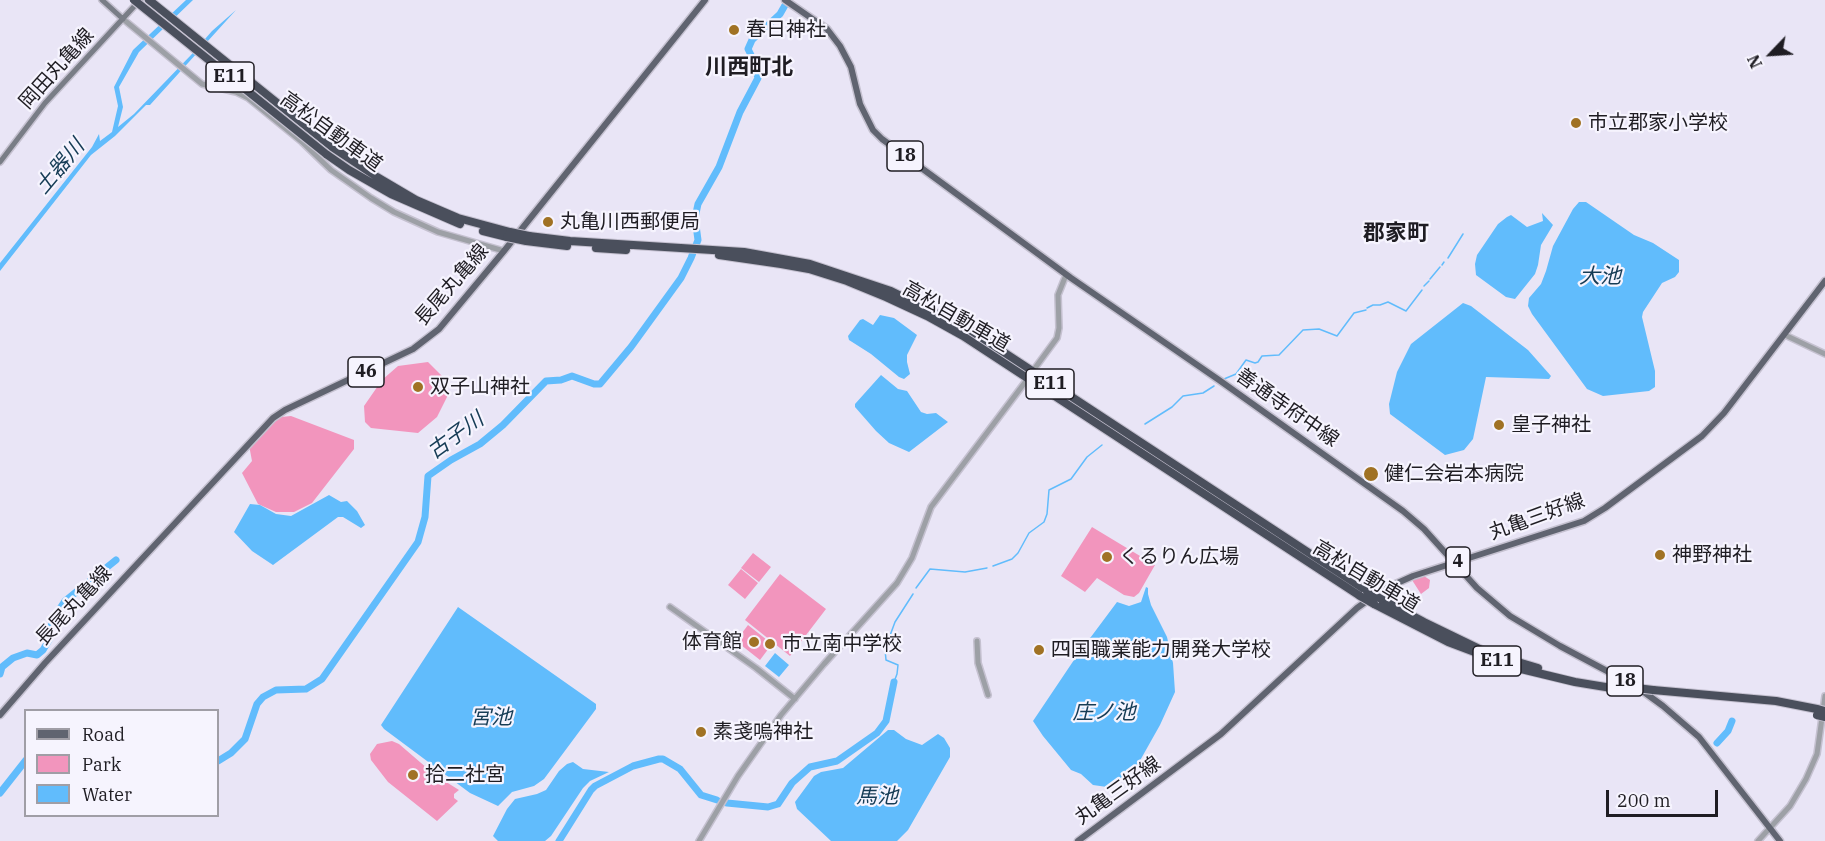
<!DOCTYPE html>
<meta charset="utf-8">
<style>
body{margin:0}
#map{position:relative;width:1825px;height:841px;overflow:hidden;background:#e9e5f6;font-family:"IBM Plex Serif",serif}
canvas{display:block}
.legend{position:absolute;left:24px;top:709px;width:195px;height:108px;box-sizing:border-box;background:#f6f4fe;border:2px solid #a09ea6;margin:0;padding:8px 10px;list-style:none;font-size:18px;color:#1f1d23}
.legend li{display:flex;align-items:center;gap:12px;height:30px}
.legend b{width:30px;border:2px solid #a09ea6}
.north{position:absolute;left:1741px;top:24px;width:60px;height:60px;-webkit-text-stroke:4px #f6f4fe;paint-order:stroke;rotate:245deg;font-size:16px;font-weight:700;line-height:24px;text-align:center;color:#1f1d23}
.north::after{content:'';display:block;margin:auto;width:21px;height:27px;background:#1f1d23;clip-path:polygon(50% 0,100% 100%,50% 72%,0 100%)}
.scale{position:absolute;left:1606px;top:790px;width:112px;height:27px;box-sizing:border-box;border:3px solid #1f1d23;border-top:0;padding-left:8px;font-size:18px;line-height:21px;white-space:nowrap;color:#1f1d23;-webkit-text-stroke:4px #f6f4fe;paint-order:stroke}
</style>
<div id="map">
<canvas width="1825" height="841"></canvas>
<ul class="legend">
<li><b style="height:8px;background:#606470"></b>Road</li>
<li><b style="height:16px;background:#f295bd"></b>Park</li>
<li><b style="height:16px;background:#61bcfc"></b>Water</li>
</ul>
<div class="north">N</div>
<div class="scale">200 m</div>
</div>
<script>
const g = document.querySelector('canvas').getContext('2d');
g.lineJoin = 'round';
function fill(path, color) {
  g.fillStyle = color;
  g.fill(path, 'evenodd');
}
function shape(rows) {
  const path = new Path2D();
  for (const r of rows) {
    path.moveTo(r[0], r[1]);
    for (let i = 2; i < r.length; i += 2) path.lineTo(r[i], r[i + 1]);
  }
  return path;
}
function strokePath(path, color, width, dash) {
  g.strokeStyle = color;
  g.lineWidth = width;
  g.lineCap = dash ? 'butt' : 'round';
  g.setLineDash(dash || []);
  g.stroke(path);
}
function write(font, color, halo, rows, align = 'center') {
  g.font = font + ' "IBM Plex Serif","Noto Sans JP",serif';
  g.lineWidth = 4.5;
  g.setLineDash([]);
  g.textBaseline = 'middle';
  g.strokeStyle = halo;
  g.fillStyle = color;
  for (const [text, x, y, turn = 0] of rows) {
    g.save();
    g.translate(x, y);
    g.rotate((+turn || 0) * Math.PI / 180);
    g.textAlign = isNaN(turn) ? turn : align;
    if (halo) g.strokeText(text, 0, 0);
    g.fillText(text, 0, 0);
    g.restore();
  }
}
const green = shape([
 [428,362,444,378,448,395,437,417,418,433,371,428,365,422,364,406,382,380,398,366],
 [291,416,354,440,354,449,312,503,294,512,276,512,258,504,242,473,252,461,249,445,273,423,281,417],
 [1092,527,1155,565,1139,593,1134,597,1124,595,1097,578,1085,592,1061,576],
 [753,553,771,567,759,582,741,568],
 [741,569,758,583,745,599,728,585],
 [780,574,826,609,790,656,745,620],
 [1424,576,1430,580,1429,588,1421,594,1412,580],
 [748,625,772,644,760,660,736,641],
 [392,741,399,744,435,775,459,790,454,794,454,798,458,801,437,821,388,782,371,760,370,754,377,744]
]);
const water = shape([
 [186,0,193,0,139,52,119,87,123,107,118,127,134,114,191,55,212,31,236,10,150,105,146,105,115,136,91,155,0,271,0,263,92,147,99,134,100,141,112,132,118,106,114,87,133,50],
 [1579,202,1586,202,1634,235,1653,243,1679,260,1679,272,1675,277,1662,283,1643,312,1642,317,1655,371,1655,387,1649,391,1603,396,1587,389,1532,314,1528,306,1529,298,1541,284,1546,271,1553,246,1573,209],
 [1542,213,1553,225,1541,245,1538,265,1535,274,1515,299,1506,297,1476,275,1475,264,1477,255,1498,224,1507,217,1511,215,1527,227,1543,221],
 [1463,303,1471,306,1528,350,1551,376,1549,379,1486,377,1473,439,1464,450,1445,455,1390,414,1389,404,1397,372,1411,344],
 [880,315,894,318,917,335,907,355,907,362,910,374,904,379,899,377,871,354,849,340,848,336,860,320,863,319,873,325],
 [881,375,898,389,907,391,921,412,927,414,936,413,948,422,909,452,889,443,876,431,855,407,855,404],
 [329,495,341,502,347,501,357,511,365,525,361,528,343,517,338,517,273,565,252,551,234,532,250,504,260,505,276,514,291,516],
 [1146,587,1148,588,1148,594,1151,605,1167,637,1173,663,1175,692,1160,725,1133,773,1107,787,1093,785,1081,774,1071,770,1043,736,1033,721,1076,657,1117,602,1129,606,1141,602],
 [458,607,596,704,596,709,544,779,534,786,512,792,498,806,470,793,384,729,381,725],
 [775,653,789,665,779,677,765,666],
 [888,730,894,730,906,739,922,745,938,734,944,738,950,748,950,757,908,830,897,841,831,841,797,809,795,802,814,776,821,772,843,768],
 [573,762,583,769,609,772,590,781,583,788,551,836,545,841,498,841,493,836,507,809,515,799,537,794,546,790,559,771,567,764]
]);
const stream = shape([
 [1448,258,1463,234],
 [1442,265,1444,262],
 [1430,279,1440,267],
 [1424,286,1429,281],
 [1367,308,1373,305,1380,305,1388,302,1406,311,1422,290],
 [1224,379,1236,374,1246,360,1255,363,1258,362,1262,356,1279,355,1303,330,1319,329,1337,336,1354,313,1366,310],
 [1145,424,1172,407,1183,396,1203,393,1214,386],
 [993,566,1012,559,1018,553,1029,533,1044,522,1047,514,1049,490,1071,479,1087,457,1102,445],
 [916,588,930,569,965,572,987,568],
 [894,682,897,674,898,665,886,660,885,649,895,622,913,594]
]);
const river = shape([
 [0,674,2,667,13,658,27,653,37,655,43,650,49,640,51,626,57,613,65,601,116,560],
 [1717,743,1728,731,1732,721],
 [218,761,231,753,245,739,257,704,263,697,276,690,306,689,322,679,418,542,425,517,428,476,451,460,480,444,503,425,546,381,561,380,572,376,594,384,600,384,631,347,681,278,691,258,698,240,695,218,698,204,719,167,740,112,758,78,753,59,748,49,752,40,780,14,788,0],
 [0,793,26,760],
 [727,803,768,807,778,804,792,783,810,767,837,761,877,733,886,721,894,682],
 [559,841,591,790,595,786,633,766,659,759,663,759,680,769,701,795,717,800]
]);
const tertiary = shape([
 [123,19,202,84,236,92,248,98,302,142,331,170,371,198,394,212,438,232,504,251],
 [1785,335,1825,354],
 [1035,368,1057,338,1059,328,1058,295,1066,275],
 [670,607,756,668,795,699],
 [977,641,978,663,988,695],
 [699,841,738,776,781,715,824,664,897,583,912,558,931,507,1026,381],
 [1758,841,1790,806,1806,779,1817,754,1825,696]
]);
const secondary = shape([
 [102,0,123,19],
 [0,162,45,103,140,0]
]);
const primary = shape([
 [785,0,827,29,840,46,851,67,860,104,873,130,882,139,1071,278,1219,380,1403,511,1424,529,1477,588,1510,616,1560,646,1637,687,1663,706,1699,737,1780,841],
 [0,715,45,663,273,418,285,410,413,349,439,329,504,251,705,0],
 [1078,841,1221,734,1357,608,1382,590,1413,576,1584,521,1605,508,1702,436,1724,413,1825,281]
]);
const motorway = shape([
 [149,0,332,147,377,177,416,200,458,218,510,232],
 [326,154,349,170,391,194,460,224],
 [483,231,507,237],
 [529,236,570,241,744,252,810,264,891,291,970,330,1367,591],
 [526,241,567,246],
 [596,248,626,250],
 [719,255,781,264,809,269,847,281,886,297,927,316,963,336,1360,596],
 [1381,599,1424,622,1488,653,1538,668],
 [1374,604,1448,642,1517,668,1575,682,1630,691],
 [1653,690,1776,701,1817,709]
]);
const motorwayBridge = shape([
 [134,0,326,154],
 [510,232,529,236],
 [507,237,526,241],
 [1367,591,1381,599],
 [1360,596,1374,604],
 [1620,686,1653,690],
 [1817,709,1825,711],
 [1817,715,1825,717]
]);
const markers = [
 [734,30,6,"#a07224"],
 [1576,123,6,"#a07224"],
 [548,222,6,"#a07224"],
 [418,387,6,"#a07224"],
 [1499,425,6,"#a07224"],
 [1371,474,8,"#a07224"],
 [1660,555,6,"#a07224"],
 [1107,557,6,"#a07224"],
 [754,642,6,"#a07224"],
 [770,644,6,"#a07224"],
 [1039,650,6,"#a07224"],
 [701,732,6,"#a07224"],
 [413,775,6,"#a07224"]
];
const shields = [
 [230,77,48],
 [905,156,36],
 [366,372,36],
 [1050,384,48],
 [1458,562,24],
 [1497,661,48],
 [1625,681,36]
];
const shieldNames = [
 ["E11",230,77],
 ["18",905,156],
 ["46",366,372],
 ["E11",1050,384],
 ["4",1458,562],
 ["E11",1497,661],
 ["18",1625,681]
];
const poiNames = [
 ["春日神社",746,30],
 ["市立郡家小学校",1588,123],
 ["丸亀川西郵便局",560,222],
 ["双子山神社",430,387],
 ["皇子神社",1511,425],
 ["健仁会岩本病院",1384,474],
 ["神野神社",1672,555],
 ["くるりん広場",1119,557],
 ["体育館",742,642,"right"],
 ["市立南中学校",782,644],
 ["四国職業能力開発大学校",1051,650],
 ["素戔嗚神社",713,732],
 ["拾二社宮",425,775]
];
const streetNames = [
 ["岡田丸亀線",57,69,-48],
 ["高松自動車道",331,132,36],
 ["長尾丸亀線",452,285,-49],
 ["高松自動車道",956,317,30],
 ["善通寺府中線",1287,408,35],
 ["丸亀三好線",1537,517,-20],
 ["高松自動車道",1366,577,31],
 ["長尾丸亀線",74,606,-47],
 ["丸亀三好線",1118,791,-36]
];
const waterNames = [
 ["土器川",60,167,-50],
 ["大池",1600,277],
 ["古子川",456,436,-36],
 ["庄ノ池",1104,713],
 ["宮池",491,718],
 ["馬池",877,797]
];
const quarterNames = [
 ["川西町北",749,68],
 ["郡家町",1396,234]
];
fill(green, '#f295bd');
fill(water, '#61bcfc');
strokePath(stream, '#61bcfc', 1.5);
strokePath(river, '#61bcfc', 7);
strokePath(tertiary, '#c5c1d0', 8);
strokePath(secondary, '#c5c1d0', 8);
strokePath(primary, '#c5c1d0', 9);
strokePath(motorway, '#c5c1d0', 10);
strokePath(tertiary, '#9da0a6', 5);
strokePath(secondary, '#797d86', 5);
strokePath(primary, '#606470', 6);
strokePath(motorway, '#4a4f5c', 8);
strokePath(motorwayBridge, '#c5c1d0', 10, []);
strokePath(motorwayBridge, '#4a4f5c', 8);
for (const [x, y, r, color] of markers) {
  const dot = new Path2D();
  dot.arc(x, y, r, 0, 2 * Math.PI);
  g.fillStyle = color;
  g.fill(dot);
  strokePath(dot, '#f6f4fe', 2);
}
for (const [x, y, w] of shields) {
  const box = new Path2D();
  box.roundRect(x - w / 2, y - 15, w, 30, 4.5);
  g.fillStyle = '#f6f4fe';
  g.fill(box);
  strokePath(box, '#1f1d23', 1.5);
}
write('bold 18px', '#1f1d23', null, shieldNames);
write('20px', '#1f1d23', '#f6f4fe', poiNames, 'left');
write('20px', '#1f1d23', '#f6f4fe', streetNames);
write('italic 21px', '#163c56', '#f6f4fe', waterNames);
write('bold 22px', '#1f1d23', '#f6f4fe', quarterNames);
</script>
